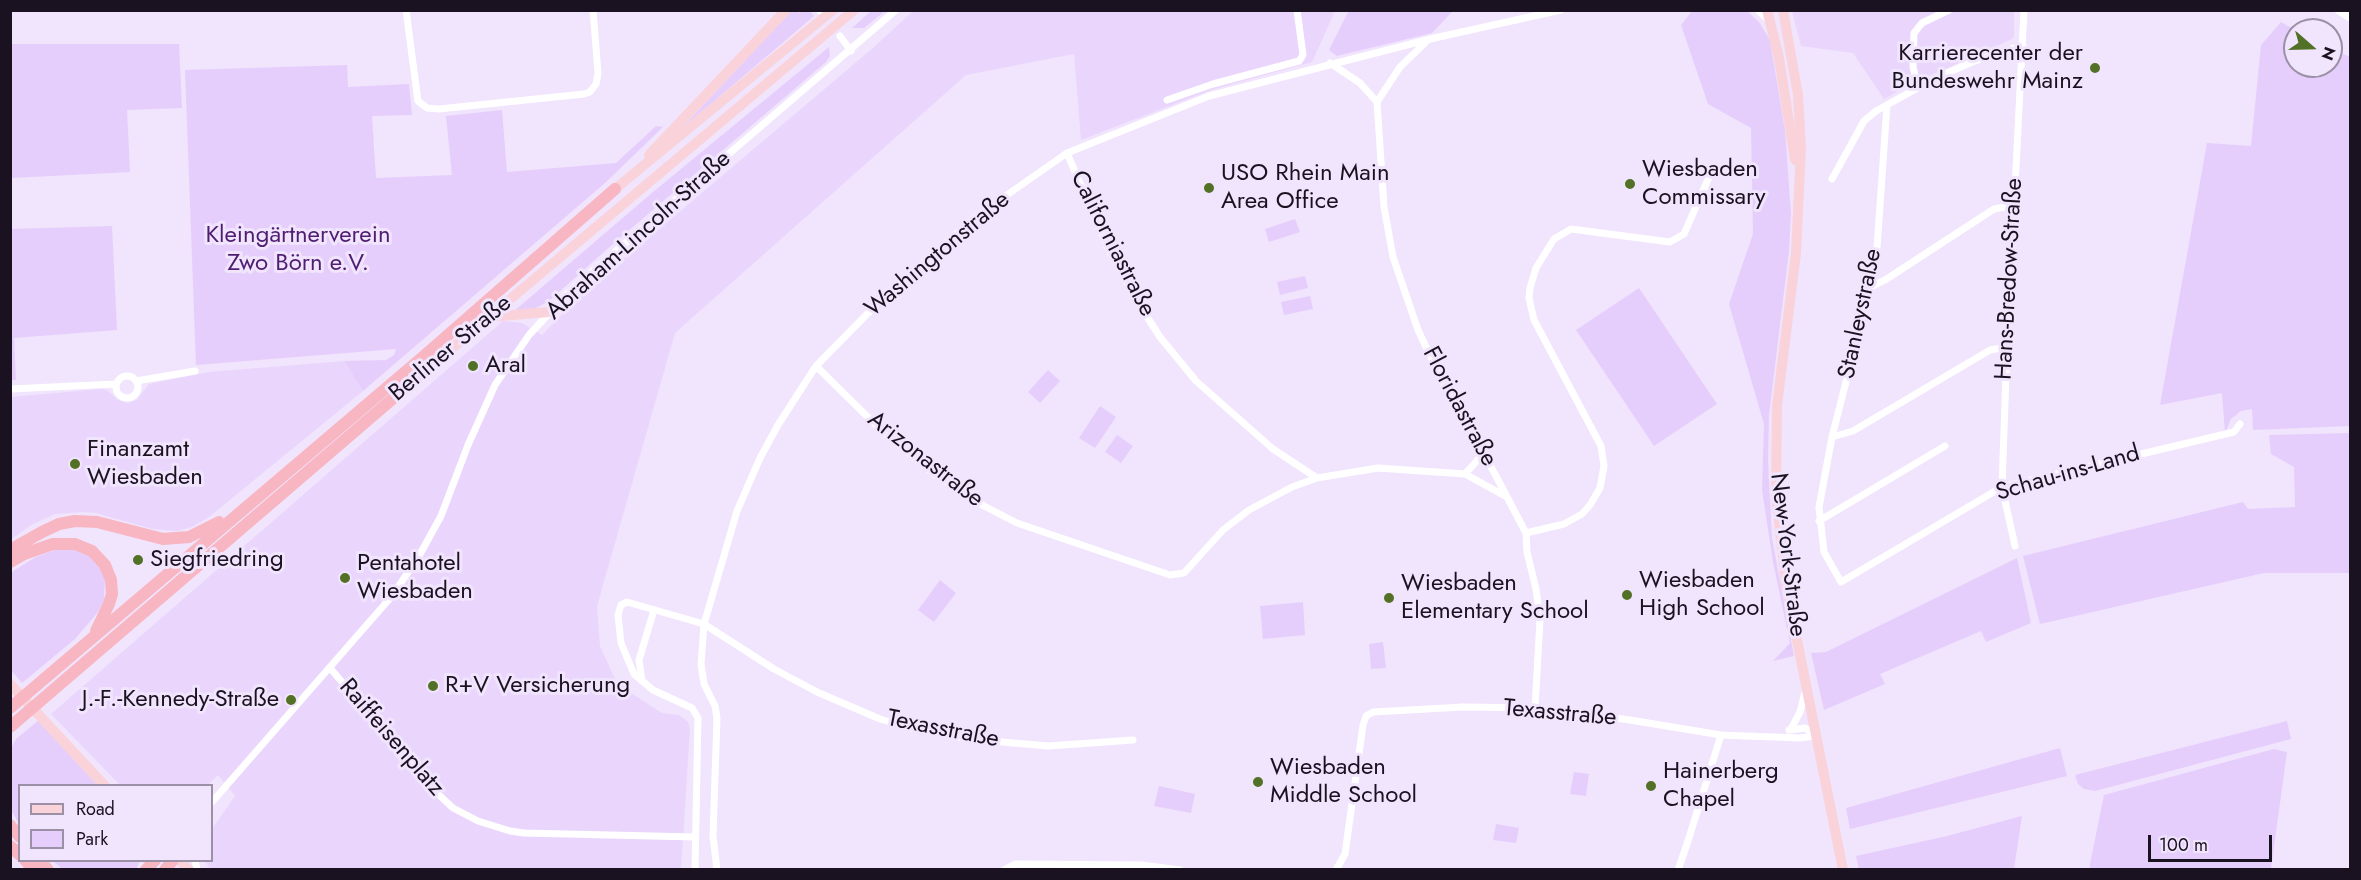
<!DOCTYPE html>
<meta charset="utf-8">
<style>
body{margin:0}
#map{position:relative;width:2361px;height:880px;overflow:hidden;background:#f1e4fd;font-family:Jost,sans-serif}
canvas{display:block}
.frame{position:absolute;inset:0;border:12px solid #1a1220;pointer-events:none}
.legend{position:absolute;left:18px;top:784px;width:195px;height:78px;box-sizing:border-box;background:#f1e4fd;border:2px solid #9b90a5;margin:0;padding:8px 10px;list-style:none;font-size:18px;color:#1a1220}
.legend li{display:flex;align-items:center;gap:12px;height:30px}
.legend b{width:30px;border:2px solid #9b90a5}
.north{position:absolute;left:2283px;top:18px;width:60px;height:60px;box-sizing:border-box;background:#f1e4fd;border:2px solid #9b90a5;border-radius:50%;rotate:110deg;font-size:16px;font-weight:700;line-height:24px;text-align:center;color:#1a1220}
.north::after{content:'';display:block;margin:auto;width:21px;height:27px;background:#537126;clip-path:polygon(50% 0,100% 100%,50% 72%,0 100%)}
.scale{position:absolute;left:2148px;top:835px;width:124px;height:27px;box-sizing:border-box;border:3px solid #1a1220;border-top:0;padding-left:8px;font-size:18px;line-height:21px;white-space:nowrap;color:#1a1220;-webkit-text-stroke:4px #f1e4fd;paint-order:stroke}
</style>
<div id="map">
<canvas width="2361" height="880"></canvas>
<div class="frame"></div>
<ul class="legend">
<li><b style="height:8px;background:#fad3da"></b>Road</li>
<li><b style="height:16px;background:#e6cefc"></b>Park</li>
</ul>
<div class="north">N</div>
<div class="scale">100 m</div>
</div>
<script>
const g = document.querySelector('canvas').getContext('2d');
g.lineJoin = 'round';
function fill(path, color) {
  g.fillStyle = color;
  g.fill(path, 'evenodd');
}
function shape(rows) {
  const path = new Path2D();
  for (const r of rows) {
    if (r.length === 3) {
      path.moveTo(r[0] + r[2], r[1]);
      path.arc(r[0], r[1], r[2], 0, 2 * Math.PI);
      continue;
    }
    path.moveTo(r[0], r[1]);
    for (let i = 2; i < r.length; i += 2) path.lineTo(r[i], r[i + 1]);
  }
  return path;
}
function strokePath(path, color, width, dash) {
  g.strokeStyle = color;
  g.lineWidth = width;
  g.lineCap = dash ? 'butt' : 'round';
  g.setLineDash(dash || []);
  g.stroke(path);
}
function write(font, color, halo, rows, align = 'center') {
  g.font = font + ' Jost,sans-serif';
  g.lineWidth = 6;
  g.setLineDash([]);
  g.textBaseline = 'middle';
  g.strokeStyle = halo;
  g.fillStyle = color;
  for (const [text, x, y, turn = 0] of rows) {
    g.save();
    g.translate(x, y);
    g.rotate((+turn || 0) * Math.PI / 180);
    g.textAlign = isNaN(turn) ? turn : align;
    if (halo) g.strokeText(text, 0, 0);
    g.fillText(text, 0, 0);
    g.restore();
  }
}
const built = shape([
 [913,11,1335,11,1312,62,1211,90,1081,140,1074,54,966,75,675,333,597,606,600,646,615,679,634,695,662,713,679,715,688,722,690,728,681,869,210,869,205,861,212,860,212,829,235,796,218,775,208,785,120,785,51,714,503,321,522,323,542,335,580,296,873,48],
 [1792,11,2014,11,2014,36,2012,39,1909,85,1884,99,1853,53,1801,46],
 [344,361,363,391,209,517,192,527,177,531,152,529,96,513,82,512,55,514,33,524,11,539,11,397,100,389,107,390,118,400,128,403,137,400,149,384,209,372]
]);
const green = shape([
 [1349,10,1453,10,1453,11,1432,33,1337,56,1329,50],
 [791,11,797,11,799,13,802,11,810,11,814,16,678,132],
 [871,11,885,11,864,28,852,28],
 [1692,11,1747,11,1759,22,1770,40,1785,130,1791,214,1789,251,1769,415,1768,460,1772,538,1794,656,1773,661,1790,643,1773,562,1762,490,1764,424,1729,304,1753,234,1751,128,1708,104,1681,25],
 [2281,22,2295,30,2295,66,2331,66,2331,48,2350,57,2350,426,2253,430,2252,409,2241,411,2231,419,2225,433,2222,393,2160,405,2207,143,2251,146,2261,45],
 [10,44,179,44,182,108,127,110,130,172,11,178],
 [829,47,830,56,826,62,606,250,548,302,534,309,513,312,653,192],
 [347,65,348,87,409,84,412,115,372,116,376,178,452,175,446,116,502,110,507,172,616,163,656,126,663,127,605,183,363,391,344,361,386,360,394,355,396,349,196,365,185,70],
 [1295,219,1300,232,1269,242,1265,229],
 [112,226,117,330,14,338,16,380,11,380,11,229],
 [1305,276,1308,288,1280,295,1277,282],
 [1639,288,1717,404,1654,446,1576,330],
 [1310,296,1313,309,1284,315,1281,302],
 [1048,370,1060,381,1040,403,1028,392],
 [1100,406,1116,417,1095,448,1079,438],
 [2350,433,2350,573,2264,573,2040,624,2023,556,2243,502,2248,509,2295,507,2294,467,2271,454,2269,435],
 [1117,435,1133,446,1121,463,1105,452],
 [58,549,74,550,88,555,100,568,105,579,104,601,98,612,75,639,22,683,11,670,10,573,36,557],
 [2017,558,2031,623,1986,642,1981,631,1880,674,1885,684,1824,710,1811,653,1826,652],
 [940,580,956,593,934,622,918,610],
 [1303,602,1305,635,1263,639,1260,606],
 [1383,642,1386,668,1371,669,1369,644],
 [39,720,99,785,20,786,19,824,11,810,11,748,16,739],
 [2287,721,2291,739,2095,791,2084,789,2078,784,2075,775],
 [2060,748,2067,776,1850,829,1846,808],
 [2274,749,2287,752,2271,869,2089,869,2104,795],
 [1574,772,1589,774,1586,796,1570,794],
 [1159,786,1195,794,1191,813,1154,806],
 [2022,816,2014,869,1859,869,1856,856,1947,836],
 [1496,824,1519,828,1516,843,1493,840],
 [53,861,140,861,136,870,62,869]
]);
const street = shape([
 [406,10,418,101,427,108,439,109,584,94,590,92,596,84,598,73,593,10],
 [820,10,820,11],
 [1758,10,1769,21],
 [840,36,851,51],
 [1428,40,1400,67,1377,102,1384,207,1393,257,1418,330,1442,381,1496,476,1526,533,1527,552,1536,589,1540,620,1535,708],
 [1330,63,1360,83,1377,102],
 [1918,87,1913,67,1914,33,1922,23,1949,10],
 [1167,100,1213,84,1299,61,1303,55,1297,10],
 [1887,105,1877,248,1870,287,1832,437,1819,507,1824,552,1841,582,2002,487,2234,432,2240,424],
 [1067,153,1107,246,1137,301,1160,337,1196,381,1273,449,1317,478],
 [1832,179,1864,121,1876,111,1934,79,1972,62,2023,45],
 [1870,287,1885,280,1994,209,2014,205],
 [816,366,886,435,937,476,984,506,1017,523,1170,575,1184,573,1223,530,1249,510,1292,487,1317,478,1378,468,1465,474,1483,454],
 [127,387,11],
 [136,381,195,371],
 [10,389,116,384],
 [1832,437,1853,431,1990,350,2007,347],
 [1465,474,1507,497],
 [1819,521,1945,446],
 [1526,533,1564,524,1582,514,1590,505,1600,488,1604,466,1601,446,1534,320,1529,298,1530,288,1536,268,1554,239,1571,229,1670,242,1684,234,1709,177],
 [2015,546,2002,487,2007,347,2024,10],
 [330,668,439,795,453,808,478,821,510,831,524,833,695,837],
 [642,681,639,660,654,610],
 [1791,729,1800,712,1805,692],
 [1789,730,1805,728,1815,734],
 [212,802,392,596,419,556,441,516,468,445,495,385,529,335,566,295,588,275,896,10],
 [195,860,197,870],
 [695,870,698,718,692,708,653,690,634,674,621,643,618,615,621,605,627,602,704,624,774,669,817,692,880,719,911,728,967,739,1048,746,1133,740],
 [717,870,713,836,717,718,715,706,704,684,701,664,704,624,737,511,760,458,778,425,816,366,876,305,974,218,1067,153,1209,96,1430,39,1561,10],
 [1004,870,1015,864,1142,865,1180,870],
 [1336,870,1345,854,1363,725,1366,716,1373,712,1463,707,1535,708,1630,720,1721,735,1799,738,1816,736],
 [1678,870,1688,841,1721,735]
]);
const secondary = shape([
 [2339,10,2350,17]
]);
const primary = shape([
 [1767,10,1779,58,1795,160],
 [1783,10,1798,95,1801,148,1796,253,1777,405,1776,495,1786,585,1843,870],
 [649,155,786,10],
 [615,189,833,10],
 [489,317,549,312],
 [432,365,854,10],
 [10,684,105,786],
 [179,860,189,870]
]);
const highway = shape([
 [10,550,42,532,59,524,75,521,97,522,163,539,189,537,219,522],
 [10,562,24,554,53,544,75,544,92,551,105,565,111,580,112,594,109,604,96,631],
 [10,708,424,356,615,189],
 [10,727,432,365],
 [10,825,20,837],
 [10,846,20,855],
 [25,860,34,870],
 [40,860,48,870],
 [146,870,155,860],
 [165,870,173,860]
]);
const markers = [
 [2095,68,6,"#537126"],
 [1630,184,6,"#537126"],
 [1209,188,6,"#537126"],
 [473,366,6,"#537126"],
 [75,464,6,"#537126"],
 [138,560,6,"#537126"],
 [345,578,6,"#537126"],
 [1627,595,6,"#537126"],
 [1389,598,6,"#537126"],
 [433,686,6,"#537126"],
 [291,700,6,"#537126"],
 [1258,782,6,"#537126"],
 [1651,786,6,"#537126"]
];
const poiNames = [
 ["Karrierecenter der",2083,54,"right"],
 ["Bundeswehr Mainz",2083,82,"right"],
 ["Wiesbaden",1642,170],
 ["Commissary",1642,198],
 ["USO Rhein Main",1221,174],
 ["Area Office",1221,202],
 ["Aral",485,366],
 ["Finanzamt",87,450],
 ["Wiesbaden",87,478],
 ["Siegfriedring",150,560],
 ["Pentahotel",357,564],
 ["Wiesbaden",357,592],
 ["Wiesbaden",1639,581],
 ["High School",1639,609],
 ["Wiesbaden",1401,584],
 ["Elementary School",1401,612],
 ["R+V Versicherung",445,686],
 ["J.-F.-Kennedy-Straße",279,700,"right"],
 ["Wiesbaden",1270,768],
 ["Middle School",1270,796],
 ["Hainerberg",1663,772],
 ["Chapel",1663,800]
];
const parkNames = [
 ["Kleingärtnerverein",298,236],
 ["Zwo Börn e.V.",298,264]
];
const streetNames = [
 ["Abraham-Lincoln-Straße",639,236,-42],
 ["Californiastraße",1112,244,63],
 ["Washingtonstraße",938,255,-40],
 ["Hans-Bredow-Straße",2010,279,-87],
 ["Stanleystraße",1861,314,-78],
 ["Berliner Straße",451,349,-40],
 ["Floridastraße",1459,407,62],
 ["Arizonastraße",925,460,38],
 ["Schau-ins-Land",2068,474,-16],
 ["New-York-Straße",1787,555,83],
 ["Texasstraße",1560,714,5],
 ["Texasstraße",943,730,11],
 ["Raiffeisenplatz",391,738,49]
];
fill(built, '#ead6fd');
fill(green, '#e6cefc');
strokePath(street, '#fff', 7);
strokePath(secondary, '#fff', 9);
strokePath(primary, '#fad3da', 10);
strokePath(highway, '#f7b6c1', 12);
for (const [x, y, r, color] of markers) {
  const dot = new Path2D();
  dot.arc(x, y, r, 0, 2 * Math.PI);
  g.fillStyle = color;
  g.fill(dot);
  strokePath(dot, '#f1e4fd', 2);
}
write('24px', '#1a1220', '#f1e4fd', poiNames, 'left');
write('24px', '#4f1e70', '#f1e4fd', parkNames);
write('24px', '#1a1220', '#f1e4fd', streetNames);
</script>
